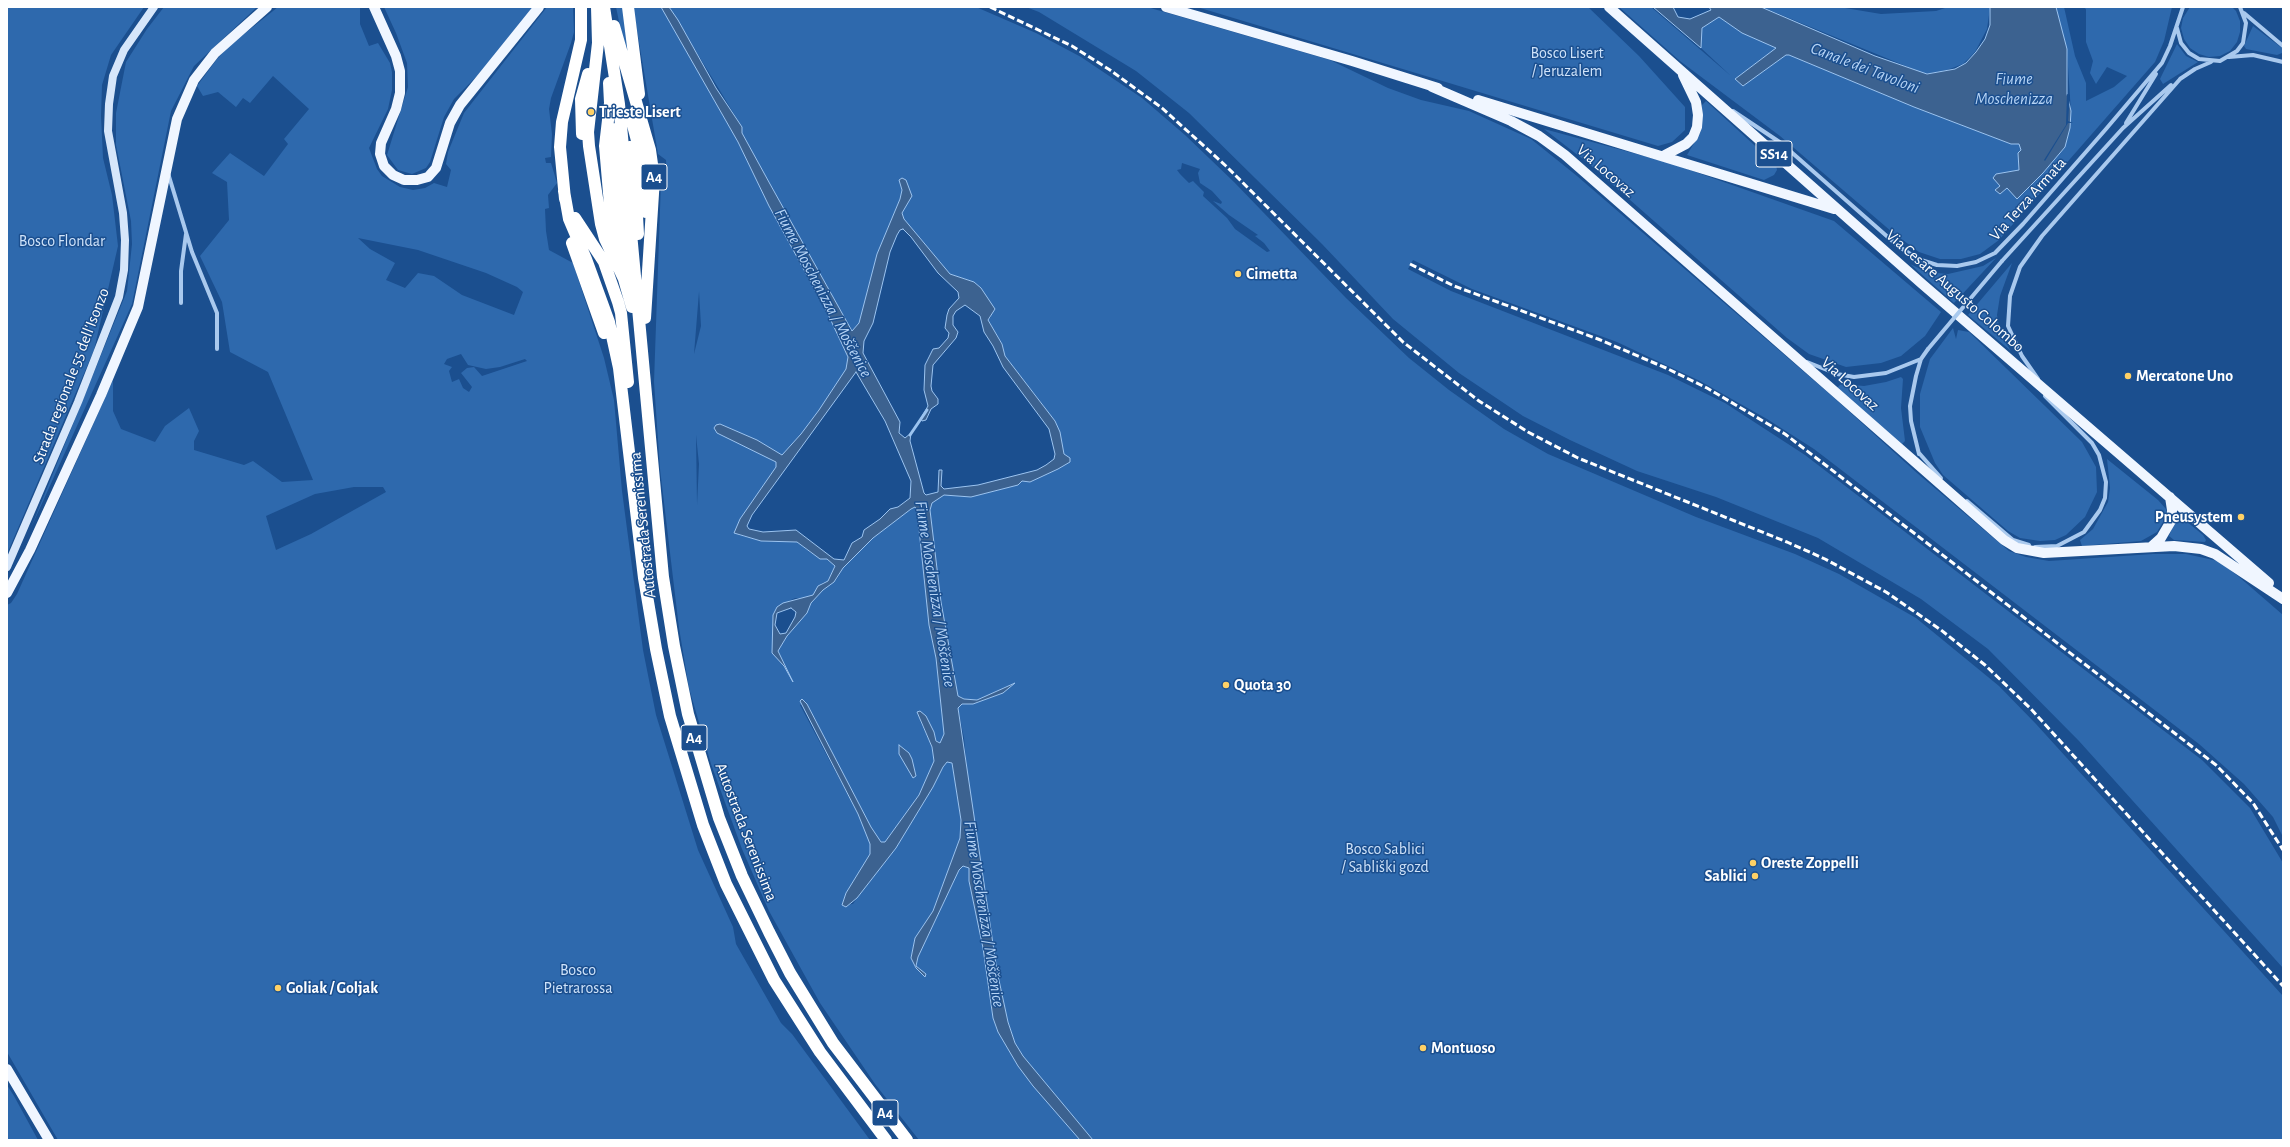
<!DOCTYPE html>
<meta charset="utf-8">
<style>
body{margin:0}
#map{position:relative;width:2290px;height:1147px;overflow:hidden;background:#1b4f8f;font-family:"Alegreya Sans",sans-serif}
canvas{display:block}
.frame{position:absolute;inset:0;border:8px solid #fff;pointer-events:none}
</style>
<div id="map">
<canvas width="2290" height="1147"></canvas>
<div class="frame"></div>
</div>
<script>
const g = document.querySelector('canvas').getContext('2d');
g.lineJoin = 'round';
function fill(path, color) {
  g.fillStyle = color;
  g.fill(path, 'evenodd');
}
function shape(rows) {
  const path = new Path2D();
  for (const r of rows) {
    path.moveTo(r[0], r[1]);
    for (let i = 2; i < r.length; i += 2) path.lineTo(r[i], r[i + 1]);
  }
  return path;
}
function strokePath(path, color, width, dash) {
  g.strokeStyle = color;
  g.lineWidth = width;
  g.lineCap = dash ? 'butt' : 'round';
  g.setLineDash(dash || []);
  g.stroke(path);
}
function write(font, color, halo, rows, align = 'center') {
  g.font = font + ' "Alegreya Sans",sans-serif';
  g.lineWidth = 3;
  g.setLineDash([]);
  g.textBaseline = 'middle';
  g.strokeStyle = halo;
  g.fillStyle = color;
  for (const [text, x, y, turn = 0] of rows) {
    g.save();
    g.translate(x, y);
    g.rotate((+turn || 0) * Math.PI / 180);
    g.textAlign = isNaN(turn) ? turn : align;
    if (halo) g.strokeText(text, 0, 0);
    g.fillText(text, 0, 0);
    g.restore();
  }
}
const green = shape([
 [7,7,144,7,111,55,102,85,101,116,103,158,112,195,118,246,94,350,7,554],
 [164,7,257,7,194,66,171,111,132,304,30,530,127,291,132,244,131,221,116,145,116,113,126,62,147,29],
 [278,7,360,7,360,24,369,46,378,43,390,63,392,72,392,90,388,109,369,148,372,156,377,169,382,176,400,187,413,190,425,188,434,183,447,187,451,170,446,164,448,152,464,113,547,7,573,7,574,32,571,43,551,98,549,109,552,134,551,157,545,158,546,163,551,163,557,183,548,195,549,208,545,209,546,231,549,250,573,263,604,358,614,400,622,491,643,650,656,715,698,850,733,927,736,944,781,1023,792,1034,870,1140,58,1140,7,1052,7,605,11,603,17,594,113,380,113,411,121,429,155,442,165,426,189,408,199,431,194,441,194,450,244,465,253,461,282,482,313,480,268,372,230,352,222,302,200,256,229,220,227,182,212,173,230,153,264,176,288,144,284,139,309,109,273,76,250,103,243,98,236,107,218,92,203,96,197,86,217,59,229,46],
 [358,238,418,250,486,273,517,287,523,292,514,315,462,295,434,276,418,273,405,288,386,280,395,263,370,249],
 [461,354,468,365,486,369,500,367,525,359,527,361,482,376,474,367,467,368,461,373,472,387,469,392,463,388,459,379,452,382,449,371,452,367,444,364,447,359],
 [354,487,383,487,386,492,311,534,276,550,266,516,315,494],
 [384,7,533,7,478,75,454,99,444,117,430,162,426,168,412,174,398,170,387,155,408,87,407,63,396,33],
 [616,7,623,7,633,74,622,36],
 [633,7,661,7,672,25,738,142,769,206,826,310,848,357,846,369,819,410,801,434,782,455,757,440,720,424,715,431,776,462,776,467,740,519,739,535,761,541,797,542,811,553,824,559,827,559,835,566,828,581,822,583,813,595,804,598,795,598,777,607,773,615,772,653,779,659,792,680,778,651,787,636,807,613,811,603,823,590,837,579,843,568,873,538,911,509,915,507,917,510,929,625,936,658,944,734,940,743,936,740,934,732,920,721,932,747,934,761,919,795,885,842,882,842,877,837,871,827,807,704,805,701,800,705,858,814,870,843,870,854,846,893,842,905,853,904,857,898,896,848,933,787,943,767,947,762,952,763,961,820,960,838,933,911,915,938,911,958,916,968,922,971,916,966,918,957,959,870,963,866,969,868,969,881,983,948,993,1018,997,1030,1018,1066,1080,1140,919,1140,875,1084,820,1003,769,911,742,849,711,764,689,688,679,628,660,469,654,382,661,181,667,181,666,160,658,154],
 [699,291,701,326,694,354,699,292],
 [696,435,699,464,697,505,697,504],
 [669,7,976,7,1036,33,1081,57,1142,98,1185,135,1234,182,1346,298,1409,358,1449,390,1504,429,1548,454,1696,517,1795,554,1839,574,1916,618,1999,686,2036,724,2283,996,2283,1140,1093,1140,1023,1056,1015,1043,1008,1022,997,971,967,770,964,738,958,708,962,704,973,704,1003,693,1012,684,977,700,964,699,958,696,941,602,930,510,932,503,944,495,971,497,1018,485,1022,481,1030,482,1058,469,1070,462,1070,458,1064,454,1062,447,1062,441,1044,406,1005,356,1002,343,988,320,991,317,991,303,981,288,974,282,950,274,904,219,902,213,912,195,900,184,902,190,900,199,877,254,859,323,852,331,770,184,742,133,742,127],
 [1182,163,1200,169,1198,173,1200,183,1212,191,1222,202,1221,204,1213,201,1229,215,1258,235,1255,236,1264,243,1270,251,1267,252,1235,229,1227,218,1203,196,1204,192,1193,181,1189,183,1180,174,1177,170,1181,169],
 [1026,7,1147,7,1330,60,1388,88,1421,100,1469,111,1531,139,1577,176,1832,396,1917,473,2009,551,2026,557,2049,561,2153,554,2186,554,2218,561,2238,576,2283,615,2283,837,2273,817,2244,784,2199,744,1814,449,1767,419,1700,381,1617,342,1472,289,1413,260,1408,269,1451,291,1668,375,1725,403,1805,455,2202,760,2250,808,2283,863,2283,968,2079,741,1988,649,1921,599,1818,538,1716,497,1637,471,1570,440,1523,416,1459,373,1393,319,1322,244,1189,113,1136,71,1039,12],
 [1197,7,1588,7,1639,56,1685,107,1685,130,1672,142,1658,146],
 [1619,7,1651,7,1731,76,1701,48,1702,28,1706,24,1719,17,1742,33,1776,48,1735,79,1743,86,1786,55,1789,55,1914,107,2011,144,2019,144,2021,150,2019,170,1996,174,2000,186,1995,190,2000,194,2007,187,2043,173,2065,147,2071,113,2067,51,2056,7,2064,7,2075,56,2086,83,2086,101,2114,87,2127,76,2107,67,2096,84,2090,73,2093,61,2086,42,2086,9,2083,7,2172,7,2164,41,2155,62,1999,240,1980,254,1961,259,1940,259,1919,252,1892,232,1780,136,1680,61],
 [1762,7,1839,7,1881,14,1936,11,1948,7,1990,8,1987,29,1975,52,1963,64,1947,70,1925,74],
 [2190,7,2232,7,2236,11,2240,21,2240,32,2237,42,2230,51,2220,56,2209,57,2199,54,2190,48,2184,39,2181,28,2183,18],
 [2253,26,2282,48,2282,53,2277,55,2246,49,2244,46],
 [2177,44,2186,56,2198,62,2163,84,2160,79],
 [1706,101,1776,165,1777,170,1774,175,1764,180,1687,155,1700,133,1702,126,1702,105],
 [1544,129,1670,163,1834,221,1941,312,1925,336,1901,356,1881,363,1846,367,1809,354,1787,338,1588,163],
 [1996,258,1954,303,1910,264,1927,272,1948,274,1983,266],
 [2012,263,2000,296,1997,315,2000,333,2011,351,1968,315],
 [1953,328,1956,339,1958,330,1969,332,2082,442,2096,467,2097,492,2085,517,2066,535,2055,540,2040,541,2020,538,2008,531,1943,475,1935,463,1920,427,1920,394,1930,359],
 [1901,377,1903,379,1901,408,1905,441,1902,444,1837,388,1841,384,1864,386,1886,382],
 [2107,459,2158,500,2166,509,2166,517,2157,532,2141,541,2082,546,2080,540,2093,529,2108,502,2110,488],
 [2177,516,2180,516,2203,535,2206,540,2205,542,2174,540,2169,536],
 [7,1085,14,1096,38,1140,7,1140]
]);
const water = shape([
 [661,7,669,7,678,20,716,88,742,127,742,133,770,184,852,331,859,323,877,254,900,199,902,190,899,180,902,178,906,180,912,196,902,213,904,219,950,274,974,282,981,288,995,309,988,320,1002,344,1005,356,1055,421,1060,432,1064,454,1070,458,1070,462,1058,469,1030,482,1022,481,1018,485,971,497,944,495,932,503,930,510,941,602,958,696,964,699,977,700,1015,683,1003,693,973,704,962,704,958,708,997,971,1008,1022,1015,1043,1023,1056,1093,1140,1080,1140,1033,1086,1018,1066,998,1032,993,1018,983,948,969,881,969,868,963,866,959,870,918,957,916,966,926,974,925,977,916,968,911,958,915,938,933,911,960,838,961,820,952,763,947,762,943,767,933,787,896,848,857,898,846,907,842,905,846,893,870,854,870,844,858,814,800,701,802,699,807,704,871,827,881,842,885,842,919,795,934,761,932,747,917,712,920,711,926,716,934,732,936,741,940,743,944,734,936,658,929,625,917,510,915,507,911,509,873,538,843,568,834,582,823,590,811,603,807,613,787,636,778,651,793,682,784,666,772,653,773,615,777,607,783,603,813,595,818,586,828,581,835,566,827,559,820,559,816,556,797,542,761,541,734,533,740,519,776,467,776,462,717,433,714,428,716,425,720,424,757,440,782,455,801,434,819,410,846,369,848,357,826,310,769,206,738,142,661,7],
 [903,229,911,237,938,273,958,292,959,298,949,309,947,315,945,328,949,333,948,338,939,348,933,349,925,365,924,390,928,406,921,418,922,421,926,420,931,409,938,404,938,399,932,391,931,386,933,365,956,338,958,332,953,325,953,316,956,311,965,305,980,316,984,332,993,346,1003,367,1049,429,1055,454,1054,459,1046,465,1037,470,978,485,944,489,941,486,942,470,939,470,938,492,926,495,924,493,910,441,911,433,905,438,899,433,900,422,863,353,864,341,873,323,890,252,897,235,900,230,903,229],
 [856,372,885,421,911,481,910,498,898,507,890,509,880,519,864,530,862,537,852,543,844,560,834,559,796,530,763,532,749,529,747,526,752,515,856,372],
 [791,608,796,612,795,617,786,633,780,634,775,625,777,613,791,608],
 [1653,7,1673,7,1678,17,1690,19,1711,10,1709,7,1761,7,1875,56,1927,74,1955,69,1966,63,1976,52,1985,39,1990,25,1990,7,2056,7,2067,49,2067,94,2071,111,2070,128,2065,147,2043,173,2017,199,2007,188,2000,194,1995,190,2000,186,1993,178,1996,174,2019,170,2018,153,2021,150,2019,144,2011,144,1914,107,1789,55,1786,55,1743,86,1735,79,1776,48,1742,33,1719,17,1702,28,1701,48,1653,7],
 [899,745,909,753,912,759,916,776,913,778,899,754,899,745]
]);
const pier = shape([
 [2067,94,2070,95,2068,121,2073,123,2068,123,2045,161,2044,160,2066,125]
]);
const stream = shape([
 [910,435,927,410]
]);
const minor = shape([
 [2244,13,2283,46],
 [2177,28,2181,43,2189,53,2199,59,2220,61,2237,51,2243,43,2246,23,2240,7],
 [2229,57,2253,55,2283,62],
 [2180,79,2195,69,2211,62],
 [1733,111,1781,143,1898,246,1918,259,1937,265,1957,266,1976,262,1995,253,2023,224,2106,129,2162,63,2170,46,2183,7],
 [2126,123,2156,74],
 [168,173,192,252,217,313,217,349],
 [2002,261,2123,128,2171,85],
 [181,303,181,271,186,234],
 [1807,362,1837,374,1854,377,1886,373,1921,359],
 [2038,379,2022,356,2008,326,2010,296,2020,267,2042,236,2181,78],
 [1919,453,1941,478],
 [1919,454,1911,421,1910,406,1916,376,1921,359,1928,349],
 [1967,501,2013,540,2029,545],
 [2035,547,2057,546,2084,532,2100,510,2105,498,2106,482,2099,455,2092,443,2045,396]
]);
const secondary = shape([
 [7,567,78,402,119,297,124,270,125,240,123,213,108,131,109,104,113,76,124,50,154,7]
]);
const primary = shape([
 [374,7,396,56,400,71,400,93,396,109,381,143,380,154,384,166,393,175,404,180,417,180,428,177,436,168,450,123,460,105,539,7],
 [1166,7,1352,61,1438,88],
 [1609,7,1921,283,2269,583],
 [1432,87,1511,121,1539,136,1565,155,2004,540,2017,548,2044,553,2174,546,2201,549,2215,554,2283,599],
 [1478,100,1834,209],
 [1665,155,1686,144,1693,137,1697,127,1698,115,1696,102,1683,75],
 [2151,547,2161,538,2171,521,2172,510,2170,497],
 [7,593,30,550,101,395,138,307,177,119,194,80,215,53,267,7],
 [7,1069,49,1140]
]);
const motorway = shape([
 [597,7,598,43,588,132,589,146,601,224,605,239,624,279,632,307],
 [604,7,619,104,663,577,674,646,688,714,719,818,742,876,769,932,790,973,833,1043,907,1140],
 [628,7,639,94],
 [614,26,650,150,654,178,645,318],
 [609,83,610,103,605,146,613,240,617,252],
 [630,114,640,152,646,212],
 [613,129,623,253,630,275],
 [582,134,581,99,588,74],
 [630,147,635,180,638,234],
 [564,191,569,219,586,259,609,322,619,368,644,578,656,649,670,716,703,825,726,884,774,980,820,1052,886,1140],
 [565,199,560,147,562,122,581,40,581,7],
 [575,218,604,262,618,302,621,313,628,382],
 [572,243,604,333]
]);
const rail = shape([
 [990,7,1072,46,1110,70,1162,108,1226,166,1403,342,1479,401,1528,432,1578,458,1787,542,1825,559,1886,592,1941,630,1985,665,2031,709,2283,986],
 [1410,264,1454,286,1598,339,1666,368,1707,388,1785,434,2216,765,2253,803,2283,850]
]);
const minorBridge = shape([
 [1928,349,2002,261]
]);
const markers = [
 [591,112,4,"#ffd166"],
 [1238,274,4,"#ffd166"],
 [2128,376,4,"#ffd166"],
 [2241,517,4,"#ffd166"],
 [1226,685,4,"#ffd166"],
 [1753,863,4,"#ffd166"],
 [1755,876,4,"#ffd166"],
 [278,988,4,"#ffd166"],
 [1423,1048,4,"#ffd166"]
];
const shields = [
 [1774,154,36],
 [654,177,26],
 [694,738,26],
 [885,1113,26]
];
const shieldNames = [
 ["SS14",1774,154],
 ["A4",654,177],
 ["A4",694,738],
 ["A4",885,1113]
];
const parkNames = [
 ["Bosco Lisert",1567,53],
 ["/ Jeruzalem",1567,71],
 ["Bosco Flondar",62,241],
 ["Bosco Sablici",1385,849],
 ["/ Sabliški gozd",1385,867],
 ["Bosco",578,970],
 ["Pietrarossa",578,988]
];
const poiNames = [
 ["Trieste Lisert",599,112],
 ["Cimetta",1246,274],
 ["Mercatone Uno",2136,376],
 ["Pneusystem",2233,517,"right"],
 ["Quota 30",1234,685],
 ["Oreste Zoppelli",1761,863],
 ["Sablici",1747,876,"right"],
 ["Goliak / Goljak",286,988],
 ["Montuoso",1431,1048]
];
const streetNames = [
 ["Via Locovaz",1606,171,41],
 ["Via Terza Armata",2028,199,-48],
 ["Via Cesare Augusto Colombo",1955,291,41],
 ["Strada regionale 55 dell'Isonzo",71,376,-69],
 ["Via Locovaz",1850,384,42],
 ["Autostrada Serenissima",643,525,-96],
 ["Autostrada Serenissima",746,832,69]
];
const waterNames = [
 ["Canale dei Tavoloni",1865,68,21],
 ["Fiume",2014,79],
 ["Moschenizza",2014,99],
 ["Fiume Moschenizza / Moščenice",823,293,62],
 ["Fiume Moschenizza / Moščenice",935,594,81],
 ["Fiume Moschenizza / Moščenice",984,914,81]
];
fill(green, '#2e69ad');
fill(water, '#3c6290');
strokePath(water, '#9cc4f0', 1);
fill(pier, '#1b4f8f');
strokePath(stream, '#9cc4f0', 3);
strokePath(minor, '#a9c9ee', 4);
strokePath(secondary, '#d6e6fa', 8);
strokePath(primary, '#f0f6ff', 10);
strokePath(motorway, '#fff', 12);
strokePath(rail, '#fff', 3, [7, 3]);
strokePath(minorBridge, '#a9c9ee', 4);
for (const [x, y, r, color] of markers) {
  const dot = new Path2D();
  dot.arc(x, y, r, 0, 2 * Math.PI);
  g.fillStyle = color;
  g.fill(dot);
  strokePath(dot, '#1b4f8f', 1.5);
}
for (const [x, y, w] of shields) {
  const box = new Path2D();
  box.roundRect(x - w / 2, y - 13, w, 26, 3);
  g.fillStyle = '#1b4f8f';
  g.fill(box);
  strokePath(box, '#fff', 1);
}
write('bold 15px', '#fff', null, shieldNames);
write('16px', '#cfe3fa', '#1b4f8f', parkNames);
write('bold 16px', '#fff', '#1b4f8f', poiNames, 'left');
write('16px', '#fff', '#1b4f8f', streetNames);
write('italic 17px', '#b5d3f5', '#1b4f8f', waterNames);
</script>
